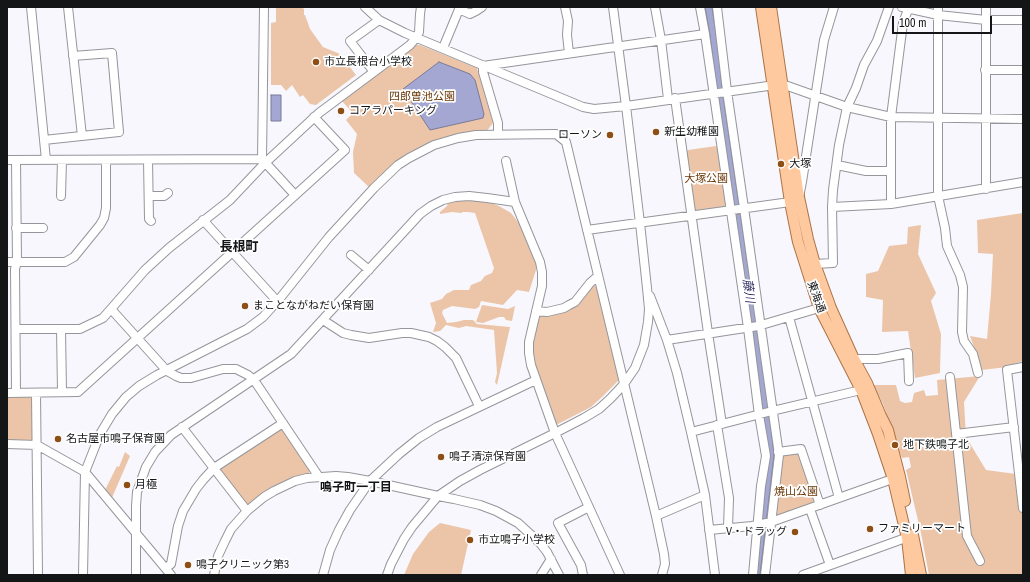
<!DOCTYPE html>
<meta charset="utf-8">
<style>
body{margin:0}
#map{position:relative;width:1030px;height:582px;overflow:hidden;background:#f7f7fd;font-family:"Archivo Narrow",sans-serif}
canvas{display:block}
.frame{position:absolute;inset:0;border:8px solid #141517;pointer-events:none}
.scale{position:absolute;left:892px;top:16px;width:100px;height:18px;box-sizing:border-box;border:2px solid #141517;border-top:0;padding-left:5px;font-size:12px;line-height:14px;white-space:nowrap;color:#141517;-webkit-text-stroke:3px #fff;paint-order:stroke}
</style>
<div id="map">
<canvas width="1030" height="582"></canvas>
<div class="frame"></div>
<div class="scale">100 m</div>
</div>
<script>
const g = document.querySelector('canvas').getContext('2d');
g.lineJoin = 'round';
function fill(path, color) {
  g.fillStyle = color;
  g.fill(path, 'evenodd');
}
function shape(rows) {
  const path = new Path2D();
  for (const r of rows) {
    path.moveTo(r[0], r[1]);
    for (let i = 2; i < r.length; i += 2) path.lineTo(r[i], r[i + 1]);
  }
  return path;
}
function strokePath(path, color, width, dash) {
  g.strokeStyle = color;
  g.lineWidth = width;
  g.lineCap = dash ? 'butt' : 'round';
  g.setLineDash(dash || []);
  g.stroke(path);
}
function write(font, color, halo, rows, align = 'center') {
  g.font = font + ' "Archivo Narrow","Noto Sans JP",sans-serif';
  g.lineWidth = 3.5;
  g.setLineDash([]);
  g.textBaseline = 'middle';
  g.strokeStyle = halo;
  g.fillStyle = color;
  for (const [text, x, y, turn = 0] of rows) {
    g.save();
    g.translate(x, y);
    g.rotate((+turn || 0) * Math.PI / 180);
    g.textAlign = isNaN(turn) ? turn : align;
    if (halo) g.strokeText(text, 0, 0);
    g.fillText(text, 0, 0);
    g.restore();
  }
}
const green = shape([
 [276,7,301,7,304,9,304,15,305,15,310,29,323,47,340,54,356,75,316,105,310,104,303,95,300,97,292,85,286,91,281,85,271,85,271,23,276,22],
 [415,45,420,45,477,68,493,123,486,132,433,142,370,188,354,173,353,152,357,134,346,120,353,113,341,100],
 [716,146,719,148,727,206,726,208,696,212,694,210,686,152,688,150],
 [467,199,488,202,499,206,511,213,522,227,536,259,536,270,529,292,517,290,503,305,481,301,479,307,475,309,452,306,443,310,442,313,447,323,456,322,464,320,473,320,477,324,510,327,497,385,495,382,497,373,494,330,466,326,459,328,446,325,440,331,433,332,436,323,430,303,442,299,446,294,454,290,469,290,471,285,481,281,485,276,492,273,494,268,475,213,468,212,463,212,461,213,452,212,440,214,440,212,447,206,448,201],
 [1023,213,1023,361,1007,367,982,370,970,336,987,339,991,294,993,254,978,253,977,220],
 [921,225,918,254,936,293,931,301,941,334,940,373,915,378,908,331,882,332,883,300,866,297,866,274,878,271,889,246,907,244,908,227],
 [592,285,598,287,619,378,619,380,602,397,591,407,558,424,555,423,534,363,532,346,537,316,540,314,557,313],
 [482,305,508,309,515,306,512,321,506,320,504,317,499,317,483,323,476,322],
 [980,376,964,402,966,437,986,470,1016,474,1023,489,1023,575,929,575,921,533,906,470,911,467,909,457,902,458,883,404,873,385,896,385,900,401,905,403,912,402,914,393,924,390,926,396,938,395,937,380],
 [7,396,32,396,34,398,34,440,31,442,7,442],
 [280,428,283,428,310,469,309,474,294,478,277,485,264,492,249,504,245,505,219,471,219,468],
 [125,452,130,456,111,500,104,492,117,466,119,467],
 [798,452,816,504,778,518,775,515,782,455],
 [440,523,471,530,461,575,404,575,413,554,429,532]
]);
const water = shape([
 [705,7,712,7,720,61,722,88,770,416,774,455,760,575,755,575,769,455,716,84,710,36,705,7],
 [439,62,470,74,475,80,484,114,483,118,430,130,403,89,439,62],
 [271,95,281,95,281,121,271,121,271,95]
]);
const minor = shape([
 [31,7,46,160],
 [68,7,82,136],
 [264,7,262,159,295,195],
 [365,7,379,20,405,33,583,107,594,109,626,106,613,7],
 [565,7,568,21,567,35,569,53],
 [655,7,661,40,668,99],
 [700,7,705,34,748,328,759,415,766,456,761,486,753,575],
 [717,7,727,91,744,208,779,455,765,575],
 [902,7,938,15,986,20,1023,20],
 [938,7,938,196,945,228,947,246,960,275,963,287,962,332,964,341,973,354,978,373],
 [459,9,470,14,476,11,482,7],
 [443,48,460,7],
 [985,70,1023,70],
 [374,72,350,41,379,20],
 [675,98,708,333,722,424],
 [498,134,498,123,483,72,483,66,705,34],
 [44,140,119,132,112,53,73,56],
 [7,160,262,159],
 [16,160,17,262,15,269,16,393],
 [148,160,149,219,151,221],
 [506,161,515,202,540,262,542,272,542,286,529,342,529,353,531,365,555,433,620,575],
 [837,165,866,171,890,171],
 [986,189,986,7],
 [61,196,62,160],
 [149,196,164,196,168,193],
 [891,204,891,117,903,23,909,7],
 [832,207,891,204,1023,182],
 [203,220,277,301],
 [16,228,43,228],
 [587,230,790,202,799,197,802,182,824,40,834,7],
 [351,255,369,270],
 [7,262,65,262,74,257,100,225,104,218,106,208,106,160],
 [815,264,833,263,832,207,833,190,839,145,847,107,856,88,864,65,877,41,889,7],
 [650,296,667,340,677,373,691,432,705,495,715,575],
 [111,309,167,371,176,376,181,378,191,378,223,369,236,369,248,375,254,380,319,477],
 [536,311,547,312,564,308,569,305,575,302,590,283,598,276],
 [789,317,839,498],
 [323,320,343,333,351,335,369,338,402,333,411,333,429,337,437,341,445,347,456,358,479,406],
 [16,329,80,329,103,318,145,270,169,248,230,200,265,163,319,113,410,45,416,38,419,32,420,14,421,7],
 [61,329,62,392],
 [667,340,758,326,819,308],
 [854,359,878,359,908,353,909,381],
 [1023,367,1007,370,1023,508],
 [950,377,967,536,980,561],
 [7,393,78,392,345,150,314,117],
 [36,393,38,575],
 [717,425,729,498,728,528],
 [182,427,247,511],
 [691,432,772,411,861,390],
 [956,434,1014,427],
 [7,444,37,445,85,472,171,575],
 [778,452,801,449,820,505],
 [810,509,830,565],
 [656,516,705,495],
 [709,530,752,526,771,522,898,477],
 [166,568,171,564,178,526,183,511,196,489,203,480,214,468,283,423],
 [83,575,85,472,100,434,112,414,126,397,139,386,157,375,247,329,263,317,281,297,329,237,374,188,398,165,409,158,434,145,458,138,476,135,556,134,566,142,656,516,664,554,665,564,662,575],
 [136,575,136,506,137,492,141,481,146,467,155,452,171,435,291,354,420,214,431,206,443,200,455,197,469,196,487,198,515,202],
 [214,575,218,556,225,541,231,529,247,511,264,497,274,491,295,481,307,478,336,476,348,477,370,481,438,496,454,499,480,505,496,511,518,523,540,543,547,552,559,575],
 [323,575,330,550,339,530,350,510,370,481,399,454,419,438,437,427,536,380],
 [387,575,391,564,404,539,412,527,438,496,460,481,480,470,555,433,584,418,599,409,611,398,624,384,635,368,644,345,648,322,649,309,647,288,640,223,626,106,782,84,847,107,891,117,1023,119],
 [541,575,551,559],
 [583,575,581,565,558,523,589,507],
 [803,575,911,536]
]);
const major = shape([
 [761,7,790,202,798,242,819,308,861,390,878,434,893,479,907,538,911,575],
 [771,7,799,197,808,239,815,264,831,308,854,359,867,383,881,416,888,430,900,477,905,501],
 [913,535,921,575]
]);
const markers = [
 [316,62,4,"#8e4f16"],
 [341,111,4,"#8e4f16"],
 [656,132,4,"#8e4f16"],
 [610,135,4,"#8e4f16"],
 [781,164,4,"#8e4f16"],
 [245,306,4,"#8e4f16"],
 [58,439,4,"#8e4f16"],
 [895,445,4,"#8e4f16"],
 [441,457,4,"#8e4f16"],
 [127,485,4,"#8e4f16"],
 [870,529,4,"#8e4f16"],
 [795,532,4,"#8e4f16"],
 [470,540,4,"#8e4f16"],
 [188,565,4,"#8e4f16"]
];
const poiNames = [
 ["市立長根台小学校",324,62],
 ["コアラパーキング",349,111],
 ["新生幼稚園",664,132],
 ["ローソン",602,135,"right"],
 ["大塚",789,164],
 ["まことながねだい保育園",253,306],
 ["名古屋市鳴子保育園",66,439],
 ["地下鉄鳴子北",903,445],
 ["鳴子清涼保育園",449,457],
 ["月極",135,485],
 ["ファミリーマート",878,529],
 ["V・ドラッグ",787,532,"right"],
 ["市立鳴子小学校",478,540],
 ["鳴子クリニック第3",196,565]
];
const parkNames = [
 ["四郎曽池公園",422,97],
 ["大塚公園",706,179],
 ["焼山公園",796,492]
];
const streetNames = [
 ["東海通",816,297,70]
];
const waterNames = [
 ["藤川",748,291,82]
];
const neighbourhoodNames = [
 ["鳴子町一丁目",356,488]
];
const quarterNames = [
 ["長根町",239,248]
];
fill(green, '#ecc5a8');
fill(water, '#a4a7d1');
strokePath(water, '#797b99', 1);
strokePath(minor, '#95969b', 10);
strokePath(major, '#ac7346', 12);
strokePath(minor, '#fff', 8);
strokePath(major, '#fec99f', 10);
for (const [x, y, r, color] of markers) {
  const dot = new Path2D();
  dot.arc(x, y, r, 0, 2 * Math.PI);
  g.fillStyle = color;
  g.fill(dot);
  strokePath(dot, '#fff', 1.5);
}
write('11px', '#141517', '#fff', poiNames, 'left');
write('11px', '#6b3908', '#fff', parkNames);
write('11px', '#141517', '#fff', streetNames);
write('italic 12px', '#2c2a5f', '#fff', waterNames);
write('bold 12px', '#141517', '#fff', neighbourhoodNames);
write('bold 13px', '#141517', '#fff', quarterNames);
</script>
